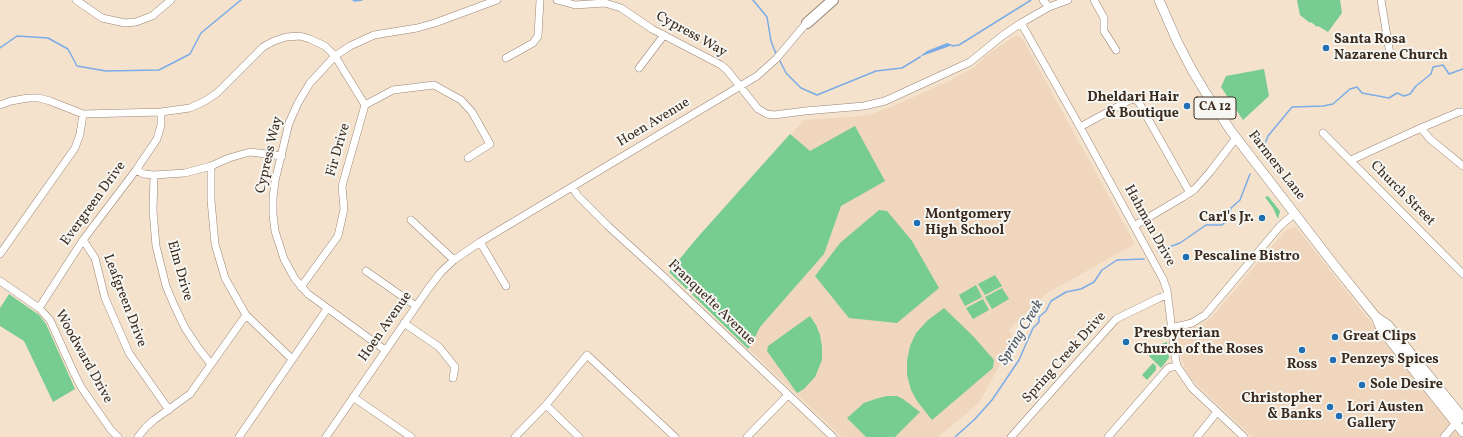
<!DOCTYPE html>
<style>
body{margin:0}
canvas{display:block;background:#f5e2cd}
</style>
<canvas width="1463" height="437"></canvas>
<script>
const g = document.querySelector('canvas').getContext('2d');
g.lineJoin = 'round';
function fill(path, color) {
  g.fillStyle = color;
  g.fill(path, 'evenodd');
}
function shape(rows) {
  const path = new Path2D();
  for (const r of rows) {
    path.moveTo(r[0], r[1]);
    for (let i = 2; i < r.length; i += 2) path.lineTo(r[i], r[i + 1]);
  }
  return path;
}
function strokePath(path, color, width, dash) {
  g.strokeStyle = color;
  g.lineWidth = width;
  g.lineCap = dash ? 'butt' : 'round';
  g.setLineDash(dash || []);
  g.stroke(path);
}
function write(font, color, halo, rows, align = 'center') {
  g.font = font + ' Vollkorn,serif';
  g.lineWidth = 4;
  g.setLineDash([]);
  g.textBaseline = 'middle';
  g.strokeStyle = halo;
  g.fillStyle = color;
  for (const [text, x, y, turn = 0] of rows) {
    g.save();
    g.translate(x, y);
    g.rotate((+turn || 0) * Math.PI / 180);
    g.textAlign = isNaN(turn) ? turn : align;
    if (halo) g.strokeText(text, 0, 0);
    g.fillText(text, 0, 0);
    g.restore();
  }
}
const built = shape([
 [1017,35,1022,38,1135,244,1047,293,1009,330,1014,339,979,403,938,437,842,437,718,320,676,263,761,166,804,120,851,117,872,114,898,104,949,81,975,67,988,54],
 [1295,226,1461,437,1252,437,1192,380,1186,371,1179,352,1178,331,1196,327,1211,318,1286,230]
]);
const green = shape([
 [1297,0,1340,0,1342,13,1328,32,1318,26,1317,27,1311,22,1310,23,1300,15],
 [1264,69,1269,96,1243,120,1221,87,1226,76],
 [855,126,885,181,841,206,824,254,760,327,752,343,748,349,669,272,697,238,790,134,810,151],
 [1268,196,1280,211,1278,219,1273,208,1265,197],
 [879,210,887,211,912,241,939,288,897,323,849,318,815,276,840,243],
 [995,275,1002,286,985,295,978,284],
 [976,285,982,297,965,306,959,295],
 [1002,288,1009,299,992,309,985,297],
 [9,294,39,315,46,324,75,389,53,402,24,341,0,326,0,308],
 [983,299,989,310,973,319,966,308],
 [944,308,973,336,994,360,993,368,932,420,917,401,911,390,907,375,907,361,910,346,916,333,928,320],
 [810,316,816,325,820,335,822,347,822,360,815,377,804,389,797,393,767,351,768,346],
 [1167,342,1169,358,1161,368,1149,356,1151,353,1149,350,1152,345,1153,347],
 [1153,363,1156,366,1156,370,1147,380,1142,375],
 [887,396,897,396,903,399,920,412,895,437,866,437,847,418,864,403,875,399]
]);
const water = shape([
 [947,43,953,45,919,57,927,51]
]);
const stream = shape([
 [353,0,355,1,362,0],
 [753,0,767,17,771,41,776,54],
 [952,46,959,45,1031,0],
 [0,48,17,36,48,38,68,49,77,66,106,71,159,70,190,54,201,33,241,0],
 [779,59,786,73,801,88,817,95,876,71,902,68,920,57],
 [1262,151,1268,136,1292,107,1323,106,1333,104,1350,89,1357,87,1362,93,1389,98,1397,93,1404,96,1410,94,1416,86,1431,74,1433,67,1443,65,1449,74,1463,69],
 [1158,251,1180,243,1206,225,1222,225,1230,218,1231,208,1240,200,1250,174],
 [955,437,975,419,992,400,1019,360,1033,328,1039,322,1039,317,1046,311,1051,301,1066,292,1081,289,1094,282,1102,270,1117,260,1144,259]
]);
const minor = shape([
 [76,0,102,18,125,23,136,22,152,16,171,0],
 [557,0,575,5,605,3,621,8,652,29,721,65,727,70,758,109,767,114,774,115,805,111,864,106,885,101,970,62,1002,36,1021,23,1049,7,1068,0],
 [1043,0,1049,7],
 [1094,0,1104,18,1104,31,1116,50],
 [1381,0,1390,54],
 [1021,23,1080,127,1163,279,1167,290,1175,356,1177,366,1192,388,1244,437],
 [506,58,533,43,538,36,540,0],
 [639,68,664,35],
 [0,105,11,101,28,98,39,98,50,101,83,114,161,112,190,108,205,101,217,93,263,47,274,41,286,37,300,36,310,39,325,46,335,56,365,105],
 [1080,127,1128,101,1132,99,1138,101,1190,193],
 [1421,128,1430,139,1463,166],
 [1323,133,1463,274],
 [1351,160,1421,128,1459,112,1463,112],
 [211,166,211,200,215,244,225,278,246,315,292,359],
 [136,170,144,174,154,175,185,173,211,166,229,158,250,152,282,156],
 [154,175,153,211,156,246,166,286,174,305,185,328,199,349,211,364],
 [572,187,578,196,608,226,663,276,833,437],
 [411,220,454,260],
 [1134,226,1183,197,1195,189,1210,172,1236,138],
 [83,240,95,258,105,298,129,353,169,410],
 [480,242,506,286],
 [0,254,75,148,80,134,83,114],
 [366,271,416,306],
 [0,281,39,308,50,320,74,373,81,387,111,430,118,437],
 [301,287,338,236,344,209,342,186,365,105,393,90,434,85,461,100,472,112,490,144,468,158],
 [39,308,83,240,136,170,157,139,161,125,161,112],
 [404,323,439,347,455,367,453,378],
 [1171,328,1192,323,1205,315,1280,226,1295,213],
 [385,350,308,294,295,279,284,259,275,231,273,215,273,198,275,181,289,123,298,103,310,83,335,56,350,46,374,35,417,28,435,23,497,0],
 [353,397,411,437],
 [546,405,579,437],
 [138,437,146,427,154,420,190,394,246,315],
 [239,437,327,309],
 [326,437,428,289,441,272,454,260,480,242,757,76,776,59,809,20],
 [515,437,546,405,587,355,675,437],
 [747,437,788,395],
 [1011,437,1116,319,1159,298,1167,295],
 [1108,437,1161,376,1168,368,1177,366],
 [1197,437,1217,412],
 [1444,437,1459,419]
]);
const major = shape([
 [1159,0,1177,41,1192,70,1207,95,1231,131,1335,266,1376,317,1388,325,1463,418],
 [1376,317,1381,329,1463,432]
]);
const highway = shape([
 [807,23,833,0]
]);
const markers = [
 [1326,48,4,"#1f6fb2"],
 [1187,106,4,"#1f6fb2"],
 [1262,218,4,"#1f6fb2"],
 [917,223,4,"#1f6fb2"],
 [1186,257,4,"#1f6fb2"],
 [1335,337,4,"#1f6fb2"],
 [1126,342,4,"#1f6fb2"],
 [1302,350,4,"#1f6fb2"],
 [1333,360,4,"#1f6fb2"],
 [1362,385,4,"#1f6fb2"],
 [1330,407,4,"#1f6fb2"],
 [1339,416,4,"#1f6fb2"]
];
const shields = [
 [1215,108,42]
];
const shieldNames = [
 ["CA 12",1215,108]
];
const streetNames = [
 ["Cypress Way",691,35,29],
 ["Hoen Avenue",654,123,-31],
 ["Fir Drive",339,150,-74],
 ["Cypress Way",270,155,-77],
 ["Farmers Lane",1276,166,52],
 ["Church Street",1402,194,45],
 ["Evergreen Drive",94,204,-54],
 ["Hahman Drive",1149,226,61],
 ["Elm Drive",179,271,74],
 ["Leafgreen Drive",124,301,69],
 ["Franquette Avenue",711,303,44],
 ["Hoen Avenue",386,327,-55],
 ["Woodward Drive",83,357,61],
 ["Spring Creek Drive",1065,358,-48]
];
const poiNames = [
 ["Santa Rosa",1334,40],
 ["Nazarene Church",1334,56],
 ["Dheldari Hair",1179,98,"right"],
 ["& Boutique",1179,114,"right"],
 ["Montgomery",925,215],
 ["High School",925,231],
 ["Carl's Jr.",1254,218,"right"],
 ["Pescaline Bistro",1194,257],
 ["Presbyterian",1134,334],
 ["Church of the Roses",1134,350],
 ["Great Clips",1343,337],
 ["Penzeys Spices",1341,360],
 ["Ross",1302,365,"center"],
 ["Sole Desire",1370,385],
 ["Christopher",1322,399,"right"],
 ["& Banks",1322,415,"right"],
 ["Lori Austen",1347,408],
 ["Gallery",1347,424]
];
const waterNames = [
 ["Spring Creek",1022,333,-59]
];
fill(built, '#efd6bc');
fill(green, '#76cc91');
fill(water, '#7bace6');
strokePath(stream, '#7bace6', 1.5);
strokePath(minor, '#988676', 8);
strokePath(major, '#988676', 10);
strokePath(highway, '#988676', 12);
strokePath(minor, '#fff', 7);
strokePath(major, '#fff', 9);
strokePath(highway, '#fff', 10);
for (const [x, y, r, color] of markers) {
  const dot = new Path2D();
  dot.arc(x, y, r, 0, 2 * Math.PI);
  g.fillStyle = color;
  g.fill(dot);
  strokePath(dot, '#f6f6f2', 1.5);
}
for (const [x, y, w] of shields) {
  const box = new Path2D();
  box.roundRect(x - w / 2, y - 11, w, 22, 3);
  g.fillStyle = '#f6f6f2';
  g.fill(box);
  strokePath(box, '#3b2a1e', 1);
}
write('bold 13px', '#3b2a1e', null, shieldNames);
write('14px', '#3b2a1e', '#f6f6f2', streetNames);
write('bold 14px', '#3b2a1e', '#f6f6f2', poiNames, 'left');
write('italic 15px', '#515864', '#f6f6f2', waterNames);
</script>
